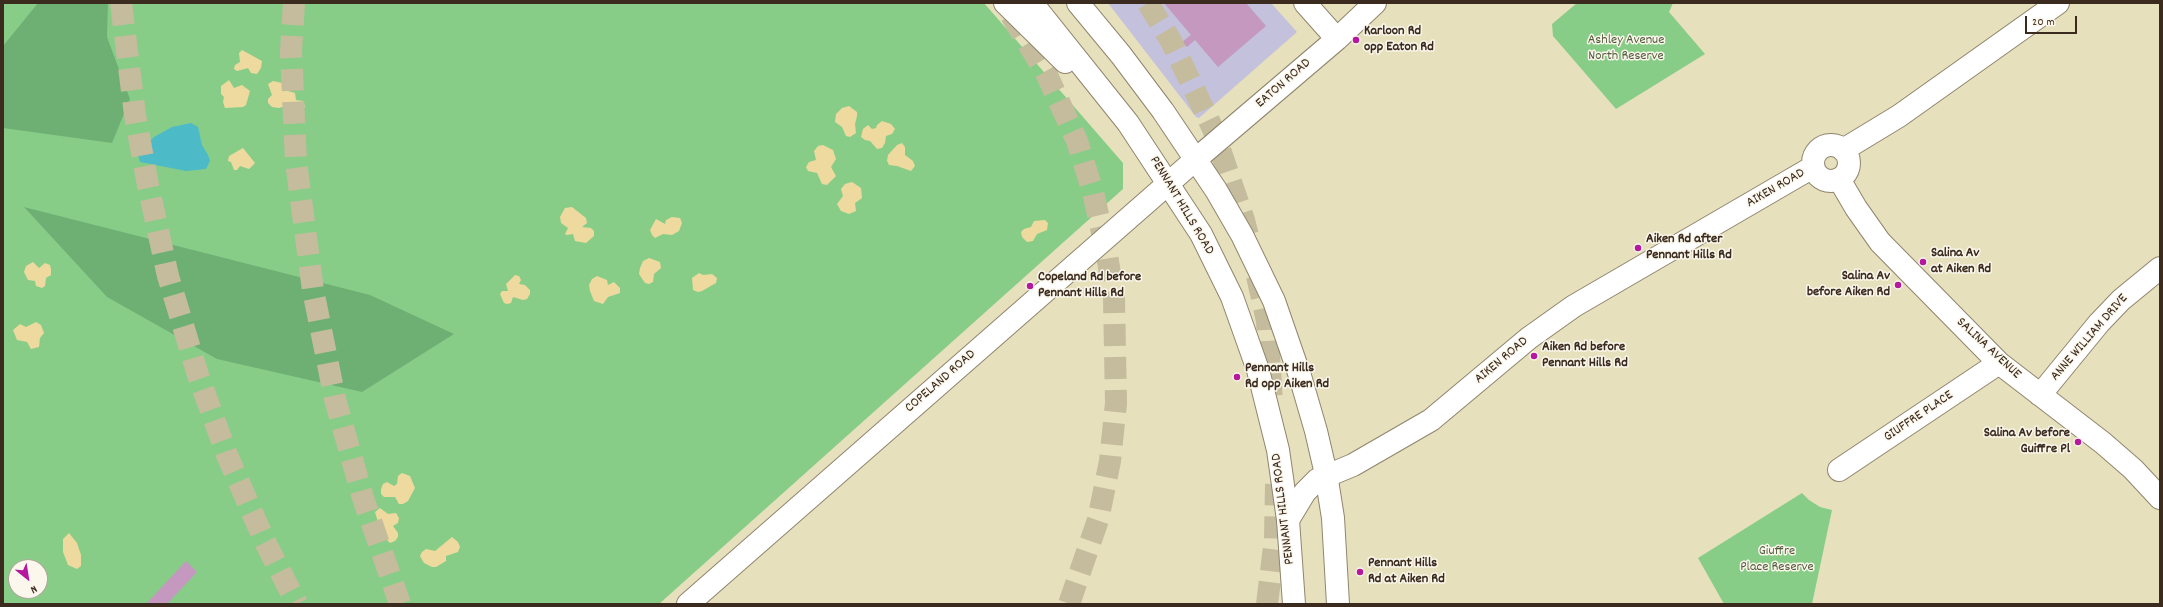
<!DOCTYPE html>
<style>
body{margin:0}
#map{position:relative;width:2163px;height:607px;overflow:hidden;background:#e6e0bd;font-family:Dekko,sans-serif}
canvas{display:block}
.frame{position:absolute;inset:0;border:4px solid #3b2a1e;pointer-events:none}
.north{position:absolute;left:8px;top:559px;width:40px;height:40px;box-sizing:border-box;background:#fbf7ec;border:1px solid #aea59a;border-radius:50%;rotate:150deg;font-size:11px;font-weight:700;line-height:16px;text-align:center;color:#3b2a1e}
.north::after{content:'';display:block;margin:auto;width:14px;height:18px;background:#b5179e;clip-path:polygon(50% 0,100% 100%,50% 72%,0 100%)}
.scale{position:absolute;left:2025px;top:16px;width:52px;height:18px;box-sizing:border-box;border:2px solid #3b2a1e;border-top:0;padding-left:5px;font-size:12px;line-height:14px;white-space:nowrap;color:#3b2a1e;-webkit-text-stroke:3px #fbf7ec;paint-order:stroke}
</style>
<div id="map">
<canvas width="2163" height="607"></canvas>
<div class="frame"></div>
<div class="north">N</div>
<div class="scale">20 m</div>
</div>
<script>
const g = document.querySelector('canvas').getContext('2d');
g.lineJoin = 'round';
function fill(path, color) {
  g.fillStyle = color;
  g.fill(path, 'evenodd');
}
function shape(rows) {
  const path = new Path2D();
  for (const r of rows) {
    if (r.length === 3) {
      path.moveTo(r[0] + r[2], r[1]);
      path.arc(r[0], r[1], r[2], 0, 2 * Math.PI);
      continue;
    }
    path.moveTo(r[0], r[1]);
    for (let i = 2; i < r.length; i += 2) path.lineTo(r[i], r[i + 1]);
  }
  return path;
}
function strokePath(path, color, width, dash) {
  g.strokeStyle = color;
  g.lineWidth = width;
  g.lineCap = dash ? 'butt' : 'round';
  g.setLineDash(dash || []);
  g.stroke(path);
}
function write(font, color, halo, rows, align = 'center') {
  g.font = font + ' Dekko,sans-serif';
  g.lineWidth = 3;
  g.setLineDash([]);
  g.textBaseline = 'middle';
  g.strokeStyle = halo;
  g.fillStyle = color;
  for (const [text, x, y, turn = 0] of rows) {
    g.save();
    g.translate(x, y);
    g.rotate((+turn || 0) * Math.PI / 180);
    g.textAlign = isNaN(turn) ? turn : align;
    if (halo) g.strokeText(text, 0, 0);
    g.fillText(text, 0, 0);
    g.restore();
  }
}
const industrial = shape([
 [1108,3,1271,3,1297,32,1199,118,1196,117]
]);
const green = shape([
 [3,3,984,3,1123,163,1123,189,659,604,3,604],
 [16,567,40,567,40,591,16,591],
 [1577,3,1673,3,1669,12,1705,54,1616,109,1553,36,1552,24],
 [1802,493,1809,500,1820,507,1832,510,1812,604,1724,604,1698,558]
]);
const forest = shape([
 [38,3,108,3,107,37,130,99,112,143,3,128,3,46],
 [24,207,370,295,454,334,362,392,217,359,107,297]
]);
const sand = shape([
 [242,50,262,61,261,68,257,74,251,73,248,68,237,71,234,69,235,65,240,62,239,53],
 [229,80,234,88,242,85,250,91,246,105,243,107,225,108,223,102,224,97,221,94,221,86],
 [273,81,287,84,288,91,295,93,296,100,303,101,305,107,295,112,285,106,279,108,272,107,268,103,268,99,272,95,268,84],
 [849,106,857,112,857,116,855,124,856,133,850,137,846,136,842,127,835,122,836,114,842,108],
 [882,121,891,124,895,129,892,134,886,136,885,143,882,148,877,149,870,141,865,140,861,137,863,129,868,125,872,129,876,128,877,125],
 [902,143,905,147,905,155,913,161,915,166,911,171,897,166,889,165,887,161,888,155,897,145],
 [823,145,833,150,836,159,831,167,836,176,827,185,822,184,817,173,808,171,806,167,809,162,816,160,814,151,818,146],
 [243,148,255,163,249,169,240,166,237,170,234,170,231,162,228,161,229,156],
 [852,182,861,188,862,198,855,203,856,211,849,214,841,211,837,204,843,196,841,189,845,184],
 [572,207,586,218,587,223,582,227,591,228,594,231,594,236,586,243,575,241,573,234,567,235,565,234,568,228,561,223,560,217,565,208],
 [672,217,680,218,682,223,679,231,672,235,663,234,655,238,652,235,650,230,656,219,665,224,666,220],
 [1045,220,1048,223,1047,230,1037,234,1033,241,1027,242,1022,237,1021,232,1024,229,1031,227,1034,221],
 [649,258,660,262,661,268,654,274,653,282,649,284,645,283,639,274,640,268,643,261],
 [33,262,39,268,45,263,50,265,51,269,51,275,46,278,45,286,42,288,36,286,35,281,28,280,24,272,26,266],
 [699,273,703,275,712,274,717,278,716,283,702,291,698,292,693,290,692,278],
 [515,275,519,276,521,280,519,284,525,285,530,290,530,294,527,299,523,300,513,297,511,303,507,304,504,303,500,294,502,291,508,291,506,284],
 [597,276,607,280,608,285,614,282,620,288,620,293,608,297,603,304,594,301,590,291,589,285,592,279],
 [36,322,41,325,44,333,40,338,39,347,31,349,27,342,17,340,13,330,20,324,26,327],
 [402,473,410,476,415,488,408,501,403,504,399,504,395,497,384,497,381,494,381,489,383,484,387,482,394,486,397,484,398,476],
 [380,508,388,514,396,513,399,518,398,523,393,526,398,533,398,537,395,541,390,543,382,535,374,534,368,530,369,523,378,522,375,512],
 [69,533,77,543,81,555,81,566,77,569,68,565,63,552,63,539],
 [452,537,458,542,460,547,458,552,446,556,446,561,436,567,432,567,424,563,420,556,422,552,426,549,435,551]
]);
const water = shape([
 [191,123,198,127,202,145,208,155,210,161,206,169,186,171,140,162,137,152,154,137,172,127]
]);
const building = shape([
 [1164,3,1246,3,1266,26,1218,67,1195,40,1187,47,1182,42,1191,35],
 [186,561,197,572,167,604,146,604]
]);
const highwayTunnel = shape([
 [121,3,135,115,148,185,168,276,198,375,227,455,265,542,297,604],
 [294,3,291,51,296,162,313,290,335,399,363,498,400,604],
 [1148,3,1171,41,1213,129,1244,220,1249,240],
 [1011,15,1047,75,1077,141,1093,192,1107,255,1114,298,1116,403,1110,461,1098,520,1069,604],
 [1257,276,1267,321,1272,402],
 [1267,604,1275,539,1276,484]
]);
const minor = shape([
 [1305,3,1337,39],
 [1195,160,1337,39,1375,3],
 [1839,179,1856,208,1880,242,1999,363,2103,443,2133,469,2160,498],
 [2040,395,2099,323,2121,300,2160,268],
 [1839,470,1999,363]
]);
const major = shape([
 [1831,163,18],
 [1843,150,1899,116,2058,3],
 [1288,520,1305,492,1317,480,1353,465,1431,420,1529,338,1574,306,1813,167],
 [688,604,1195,160]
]);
const highway = shape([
 [1005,3,1065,62],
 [1032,3,1128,123,1201,234,1232,297,1258,370,1278,450,1288,520,1294,604],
 [1078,3,1121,55,1163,111,1216,190,1242,235,1274,301,1300,376,1316,431,1326,474,1333,518,1338,604]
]);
const markers = [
 [1356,40,4,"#b5179e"],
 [1638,248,4,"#b5179e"],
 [1923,262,4,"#b5179e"],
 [1898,285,4,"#b5179e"],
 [1030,286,4,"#b5179e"],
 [1534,356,4,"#b5179e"],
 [1237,377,4,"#b5179e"],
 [2078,442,4,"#b5179e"],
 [1360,572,4,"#b5179e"]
];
const poiNames = [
 ["Karloon Rd",1364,32],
 ["opp Eaton Rd",1364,48],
 ["Aiken Rd after",1646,240],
 ["Pennant Hills Rd",1646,256],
 ["Salina Av",1931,254],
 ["at Aiken Rd",1931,270],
 ["Salina Av",1890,277,"right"],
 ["before Aiken Rd",1890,293,"right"],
 ["Copeland Rd before",1038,278],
 ["Pennant Hills Rd",1038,294],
 ["Aiken Rd before",1542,348],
 ["Pennant Hills Rd",1542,364],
 ["Pennant Hills",1245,369],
 ["Rd opp Aiken Rd",1245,385],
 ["Salina Av before",2070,434,"right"],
 ["Guiffre Pl",2070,450,"right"],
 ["Pennant Hills",1368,564],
 ["Rd at Aiken Rd",1368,580]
];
const parkNames = [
 ["Ashley Avenue",1626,41],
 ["North Reserve",1626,57],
 ["Giuffre",1777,552],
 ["Place Reserve",1777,568]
];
const streetNames = [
 ["EATON ROAD",1284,84,-41],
 ["AIKEN ROAD",1776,189,-30],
 ["PENNANT HILLS ROAD",1181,206,59],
 ["ANNE WILLIAM DRIVE",2090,338,-49],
 ["SALINA AVENUE",1988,349,43],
 ["AIKEN ROAD",1502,361,-40],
 ["COPELAND ROAD",941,382,-41],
 ["GIUFFRE PLACE",1919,417,-34],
 ["PENNANT HILLS ROAD",1284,509,-97]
];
fill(industrial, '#c3c1db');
fill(green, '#88cd87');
fill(forest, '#6eb074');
fill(sand, '#eeda9e');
fill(water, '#4dbac8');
fill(building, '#c498bf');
strokePath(highwayTunnel, '#c4bc9d', 22, [22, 11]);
strokePath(minor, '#90856e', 24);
strokePath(major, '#90856e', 24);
strokePath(highway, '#90856e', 24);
strokePath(minor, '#fff', 22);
strokePath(major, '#fff', 22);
strokePath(highway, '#fff', 22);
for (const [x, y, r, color] of markers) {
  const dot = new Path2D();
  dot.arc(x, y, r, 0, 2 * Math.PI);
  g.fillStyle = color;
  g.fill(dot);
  strokePath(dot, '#fbf7ec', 1.5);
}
write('bold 14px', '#3b2a1e', '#fbf7ec', poiNames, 'left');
write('14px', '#525b3e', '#fbf7ec', parkNames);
write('14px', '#3b2a1e', '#fbf7ec', streetNames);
</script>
